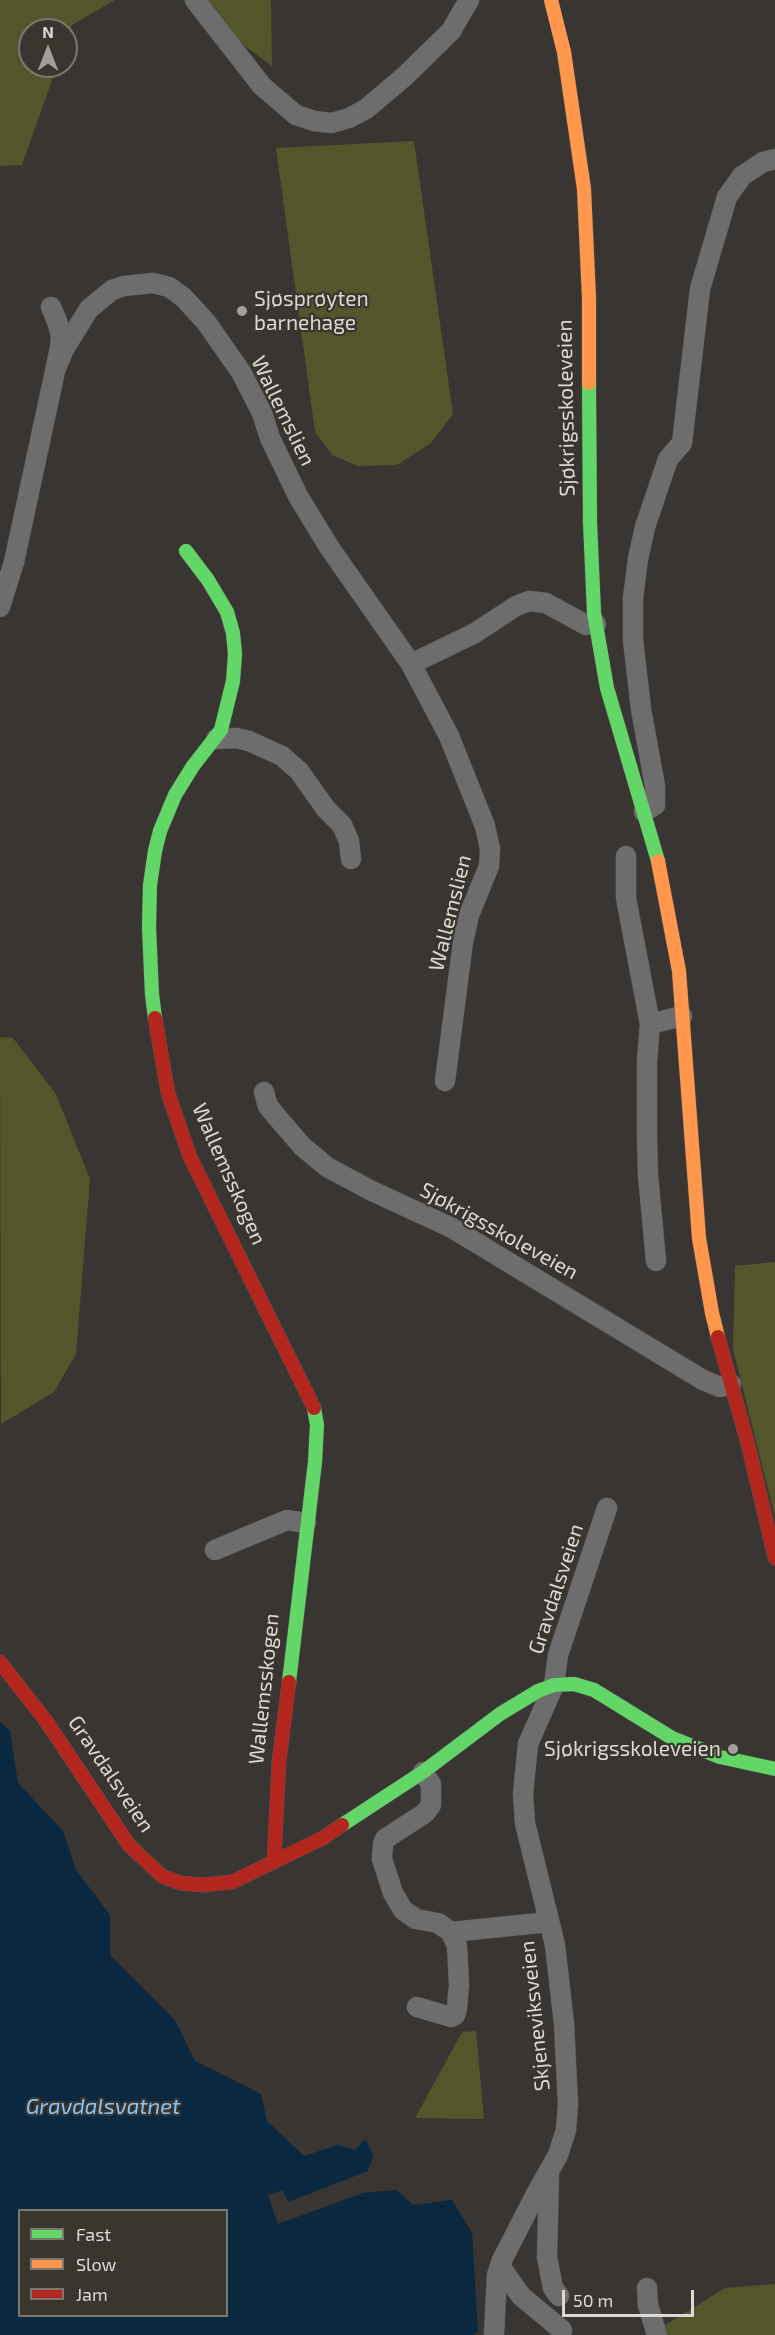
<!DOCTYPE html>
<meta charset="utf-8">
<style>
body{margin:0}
#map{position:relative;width:775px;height:2335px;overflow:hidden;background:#383532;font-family:"Exo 2",sans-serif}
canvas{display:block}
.legend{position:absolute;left:18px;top:2209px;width:210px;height:108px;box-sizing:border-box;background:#3b352f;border:2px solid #7b7771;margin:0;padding:8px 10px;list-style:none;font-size:18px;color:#dcd9d5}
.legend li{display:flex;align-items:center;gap:12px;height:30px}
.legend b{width:30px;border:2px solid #7b7771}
.north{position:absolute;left:18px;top:18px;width:60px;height:60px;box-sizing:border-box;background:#3b352f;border:2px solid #7b7771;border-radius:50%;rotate:0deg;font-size:16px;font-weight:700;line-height:24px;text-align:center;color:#dcd9d5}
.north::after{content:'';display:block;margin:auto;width:21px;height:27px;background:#a3a09c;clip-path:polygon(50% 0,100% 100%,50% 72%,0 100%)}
.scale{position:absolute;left:562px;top:2290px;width:132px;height:27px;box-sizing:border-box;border:3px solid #dcd9d5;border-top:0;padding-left:8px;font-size:18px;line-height:21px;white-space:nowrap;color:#dcd9d5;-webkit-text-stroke:4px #3b352f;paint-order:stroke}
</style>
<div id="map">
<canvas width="775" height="2335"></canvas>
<ul class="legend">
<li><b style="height:8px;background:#63d668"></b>Fast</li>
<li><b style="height:8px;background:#ff974d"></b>Slow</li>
<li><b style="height:8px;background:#b3261e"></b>Jam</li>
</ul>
<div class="north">N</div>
<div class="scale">50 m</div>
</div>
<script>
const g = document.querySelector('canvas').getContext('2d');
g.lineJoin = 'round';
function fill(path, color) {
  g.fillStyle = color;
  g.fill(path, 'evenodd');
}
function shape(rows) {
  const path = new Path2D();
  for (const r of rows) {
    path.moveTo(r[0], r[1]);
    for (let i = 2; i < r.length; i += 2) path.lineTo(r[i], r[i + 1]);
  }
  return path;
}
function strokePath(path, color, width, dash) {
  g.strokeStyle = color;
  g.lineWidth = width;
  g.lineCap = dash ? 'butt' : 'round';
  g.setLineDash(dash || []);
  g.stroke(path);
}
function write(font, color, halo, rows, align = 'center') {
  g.font = font + ' "Exo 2",sans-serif';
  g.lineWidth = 4.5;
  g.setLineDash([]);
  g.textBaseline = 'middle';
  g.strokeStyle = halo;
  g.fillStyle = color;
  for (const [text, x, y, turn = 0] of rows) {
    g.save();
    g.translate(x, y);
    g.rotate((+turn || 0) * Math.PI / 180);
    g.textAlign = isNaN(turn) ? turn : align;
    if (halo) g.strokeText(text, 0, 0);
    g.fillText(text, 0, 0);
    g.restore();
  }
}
const green = shape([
 [0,0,115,0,72,25,66,41,66,30,30,30,30,66,57,66,22,165,0,166],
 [183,0,271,0,272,66],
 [414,141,453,414,431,443,397,465,358,466,332,455,315,432,276,148],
 [0,1037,13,1038,56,1094,90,1179,76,1354,54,1392,1,1424],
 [775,1262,775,1517,733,1349,735,1266],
 [476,2031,484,2119,415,2118,462,2032],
 [775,2284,775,2335,649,2335,725,2288]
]);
const water = shape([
 [0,1722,10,1731,18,1783,63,1831,76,1870,110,1915,110,1955,175,2020,195,2061,261,2094,267,2121,304,2156,338,2145,355,2150,365,2139,373,2155,368,2171,288,2202,283,2190,268,2195,278,2224,363,2193,397,2190,413,2205,452,2200,472,2233,478,2331,473,2335,0,2335],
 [20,2210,226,2210,226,2316,20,2316]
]);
const street = shape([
 [195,0,262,86,296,115,314,121,332,123,349,118,366,109,405,76,451,31,469,0],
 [56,368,64,349,89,309,112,290,124,286,153,283,169,287,183,297,206,322,241,372,262,413,270,438,298,496,329,547,411,664,449,736,485,826,490,849,489,866,469,915,463,942,445,1081],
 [0,607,14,562,60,348,61,335,57,321,51,307],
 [411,664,475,633,516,606,529,601,546,603,586,625,596,624],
 [216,739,236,738,249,741,282,756,299,771,326,809,342,825,349,841,351,859],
 [644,812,655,805,655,786,641,709,633,640,633,598,638,559,645,527,668,459,682,443,700,289,727,197,742,176,763,162,775,159],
 [626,856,626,898,650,1024,682,1016],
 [650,1024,647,1061,647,1138,648,1175,656,1261],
 [264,1092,268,1106,277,1117,302,1146,327,1167,372,1191,452,1228,703,1380,720,1387,731,1384],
 [215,1550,287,1520,306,1523],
 [451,1932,549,1922],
 [417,2007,451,2017,455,2015,457,2008,459,1985,457,1946,451,1932,438,1923,416,1919,403,1910,393,1893,382,1859,383,1844,385,1839,425,1813,431,1805,431,1784,423,1772],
 [549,2174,547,2257,553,2288,559,2296],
 [500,2266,521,2296,562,2330],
 [647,2288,648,2305,657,2335],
 [494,2335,497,2275,502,2260,536,2194,558,2155,566,2130,568,2104,564,2024,555,1945,525,1823,523,1794,528,1744,554,1685,558,1655,607,1508]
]);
const fast = shape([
 [589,383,590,522,594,613,607,688,658,861],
 [155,1018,152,994,149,928,150,885,155,851,160,831,175,795,193,766,221,730,233,681,235,654,233,633,227,612,208,580,186,551],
 [289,1682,315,1462,317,1425,314,1408],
 [342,1825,423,1772,500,1714,538,1691,554,1685,574,1684,594,1690,672,1738,720,1757,775,1769]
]);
const slow = shape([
 [551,0,564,52,584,189,589,298,589,383],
 [658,861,679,971,699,1238,712,1313,718,1337]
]);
const jam = shape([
 [155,1018,168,1093,190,1157,314,1408],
 [718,1337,748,1444,775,1558],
 [0,1662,46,1721,129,1845,162,1876,180,1883,202,1885,232,1882,323,1838,342,1825],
 [274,1862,279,1762,289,1682]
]);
const markers = [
 [242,311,6,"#a3a09c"],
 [733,1749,6,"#a3a09c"]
];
const poiNames = [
 ["Sjøsprøyten",254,299],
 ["barnehage",254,323],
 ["Sjøkrigsskoleveien",721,1749,"right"]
];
const streetNames = [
 ["Sjøkrigsskoleveien",566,408,-91],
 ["Wallemslien",283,411,64],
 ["Wallemslien",450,913,-76],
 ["Wallemsskogen",229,1174,66],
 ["Sjøkrigsskoleveien",499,1231,29],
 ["Gravdalsveien",556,1589,-72],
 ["Wallemsskogen",264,1689,-84],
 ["Gravdalsveien",111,1774,56],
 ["Skjeneviksveien",535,2016,-96]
];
const waterNames = [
 ["Gravdalsvatnet",103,2107]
];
fill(green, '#53562b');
fill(water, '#0a283f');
strokePath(street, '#555350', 21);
strokePath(fast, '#555350', 15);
strokePath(slow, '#555350', 15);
strokePath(jam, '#555350', 15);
strokePath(street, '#6e6d6d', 20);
strokePath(fast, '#63d668', 14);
strokePath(slow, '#ff974d', 14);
strokePath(jam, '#b3261e', 14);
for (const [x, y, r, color] of markers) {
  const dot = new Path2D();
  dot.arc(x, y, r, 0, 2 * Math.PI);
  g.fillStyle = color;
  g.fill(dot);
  strokePath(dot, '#3b352f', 2);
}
write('21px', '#dcd9d5', '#3b352f', poiNames, 'left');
write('21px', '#dcd9d5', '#3b352f', streetNames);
write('italic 22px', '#83c5fd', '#3b352f', waterNames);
</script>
